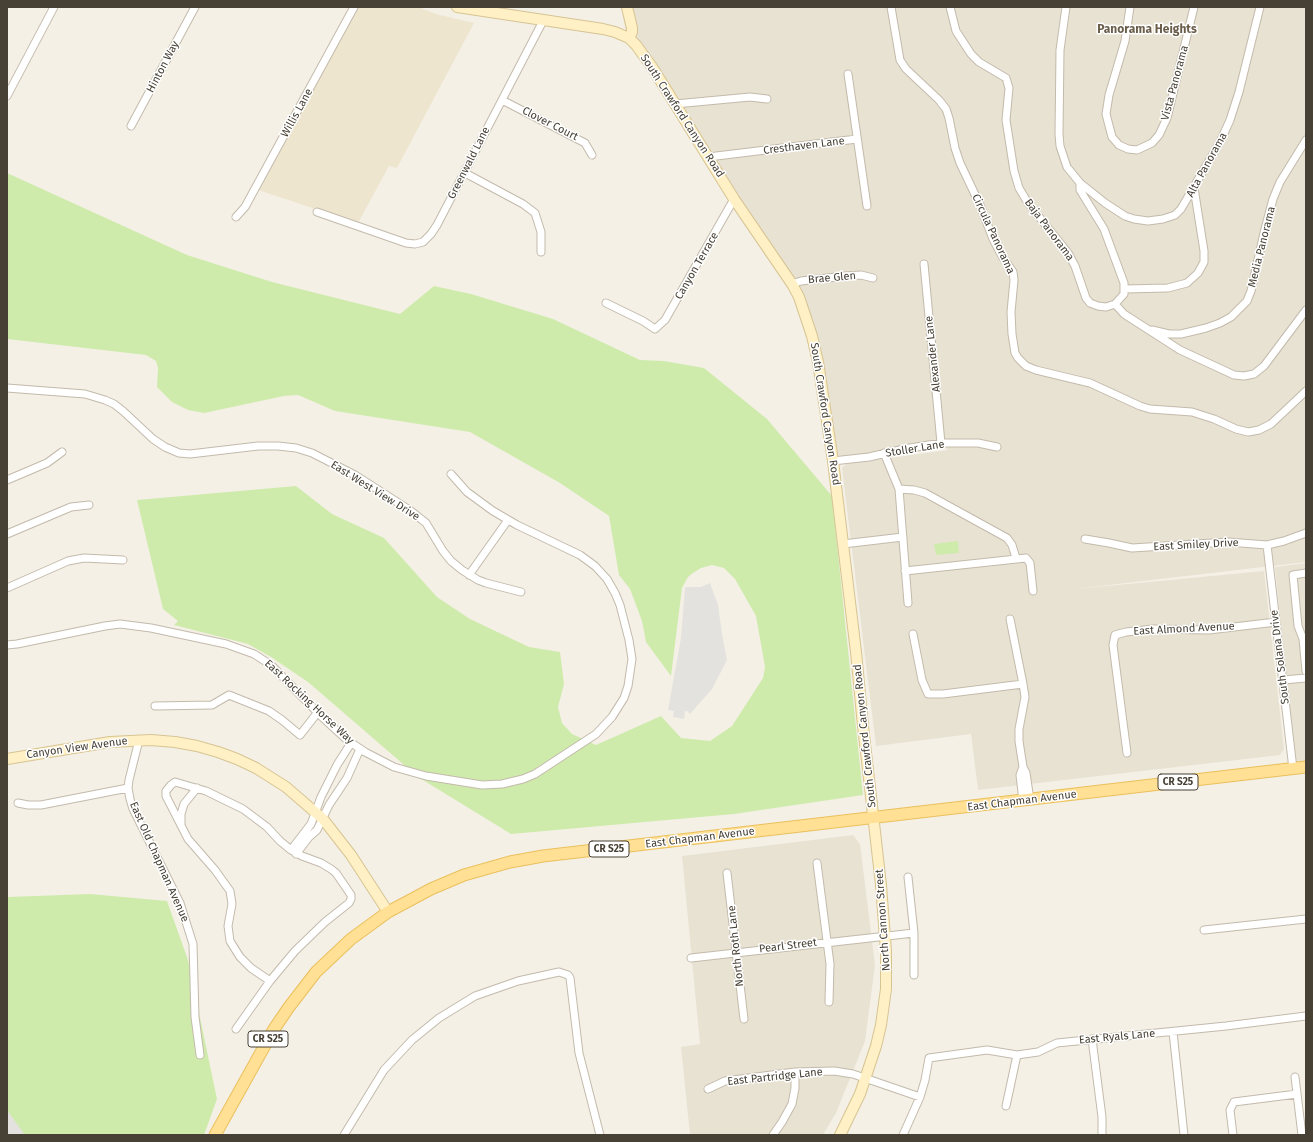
<!DOCTYPE html>
<style>
body{margin:0}
#map{position:relative;width:1313px;height:1142px;overflow:hidden;background:#f4f0e6;font-family:"Fira Sans",sans-serif}
canvas{display:block}
.frame{position:absolute;inset:0;border:8px solid #474035;pointer-events:none}
</style>
<div id="map">
<canvas width="1313" height="1142"></canvas>
<div class="frame"></div>
</div>
<script>
const g = document.querySelector('canvas').getContext('2d');
g.lineJoin = 'round';
function fill(path, color) {
  g.fillStyle = color;
  g.fill(path, 'evenodd');
}
function shape(rows) {
  const path = new Path2D();
  for (const r of rows) {
    path.moveTo(r[0], r[1]);
    for (let i = 2; i < r.length; i += 2) path.lineTo(r[i], r[i + 1]);
  }
  return path;
}
function strokePath(path, color, width, dash) {
  g.strokeStyle = color;
  g.lineWidth = width;
  g.lineCap = dash ? 'butt' : 'round';
  g.setLineDash(dash || []);
  g.stroke(path);
}
function write(font, color, halo, rows, align = 'center') {
  g.font = font + ' "Fira Sans",sans-serif';
  g.lineWidth = 3;
  g.setLineDash([]);
  g.textBaseline = 'middle';
  g.strokeStyle = halo;
  g.fillStyle = color;
  for (const [text, x, y, turn = 0] of rows) {
    g.save();
    g.translate(x, y);
    g.rotate((+turn || 0) * Math.PI / 180);
    g.textAlign = isNaN(turn) ? turn : align;
    if (halo) g.strokeText(text, 0, 0);
    g.fillText(text, 0, 0);
    g.restore();
  }
}
const residential = shape([
 [621,7,1306,7,1306,562,1075,589,1264,571,1284,749,1280,755,978,790,971,734,876,746,842,468,846,464,948,450,945,448,830,464,814,358,804,321,788,286,628,41],
 [1306,563,1306,762,1295,764,1275,567],
 [853,835,860,844,875,965,865,1041,836,1113,823,1135,690,1135,681,1047,700,1044,682,856]
]);
const education = shape([
 [356,7,418,7,436,14,474,23,397,168,389,166,358,223,258,190]
]);
const green = shape([
 [7,173,187,255,272,282,400,314,434,286,471,294,553,319,640,360,664,361,704,368,767,419,832,496,863,795,734,814,511,834,418,777,308,682,271,657,248,644,174,625,178,621,163,609,137,500,296,486,332,514,384,538,437,597,470,619,529,647,560,652,564,684,558,707,562,723,572,734,596,745,661,716,681,738,710,741,732,726,763,678,765,667,756,616,735,579,724,568,712,565,701,568,693,573,688,577,682,588,671,676,646,642,642,621,630,589,619,575,609,516,560,483,470,432,335,411,298,395,284,396,204,413,188,410,172,402,157,387,158,368,156,361,146,355,7,339],
 [958,541,959,553,936,555,934,544],
 [90,894,167,901,188,960,217,1099,204,1135,7,1135,7,897]
]);
const parking = shape([
 [710,583,718,605,722,634,727,660,712,689,690,714,687,711,685,711,684,719,673,717,674,711,668,710,681,638,685,587,701,587],
 [7,1110,25,1135,7,1135]
]);
const street = shape([
 [891,7,900,60,906,69,939,100,946,109,949,118,955,148,960,163,980,205,993,239,1002,256,1013,272,1014,280,1011,312,1012,334,1015,353,1018,358,1026,366,1036,370,1090,383,1140,406,1150,409,1192,412,1214,419,1236,429,1248,432,1259,430,1271,424,1306,391],
 [950,7,956,31,971,54,979,62,1006,78,1009,88,1006,120,1014,171,1019,188,1028,203,1068,253,1075,266,1086,298,1090,303,1098,306,1106,307,1115,304,1124,314,1180,350,1234,375,1244,376,1254,374,1264,366,1306,310],
 [1066,7,1060,50,1059,134,1060,146,1067,167,1080,183,1080,190,1104,229,1124,283,1124,294,1115,304],
 [1130,7,1125,41,1109,95,1106,114,1112,137,1119,145,1128,149,1137,150,1152,143,1159,135,1167,118,1194,7],
 [848,74,867,206],
 [7,96,54,7],
 [502,100,585,143,592,155],
 [675,104,750,97,767,99],
 [131,126,195,7],
 [708,157,857,139],
 [465,173,523,204,535,213,541,232,541,252],
 [1080,183,1105,203,1125,216,1134,219,1148,221,1163,219,1175,215,1181,209,1220,142,1230,120,1239,92,1260,7],
 [317,212,406,243,415,244,423,242,431,234,437,225,544,19],
 [236,217,245,207,354,7],
 [924,264,941,443],
 [792,284,801,281,845,276,861,275,873,278],
 [1124,289,1168,288,1187,283,1198,273,1204,262,1204,251,1194,188],
 [606,303,643,321,655,329,665,320,734,199],
 [1152,330,1169,334,1181,334,1206,328,1220,323,1231,317,1247,301,1251,291,1264,233,1273,199,1280,182,1306,140],
 [7,388,85,394,105,400,114,404,123,411,153,439,165,447,179,453,190,454,258,446,278,446,296,448,312,453,355,475,411,511,426,523,443,551,451,561,462,570,478,580,486,583,521,592],
 [884,453,899,489,908,603],
 [833,461,869,457,904,449,941,443,978,443,997,447],
 [7,480,47,463,62,452],
 [899,489,914,490,925,493,1007,538,1012,545,1016,558],
 [7,534,71,507,89,505],
 [1085,539,1109,543,1132,548,1228,542,1267,545,1284,541,1306,533],
 [843,544,903,537],
 [1267,545,1293,769],
 [905,571,1026,558,1030,563,1033,591],
 [1306,573,1293,575,1298,626,1303,639,1306,671],
 [469,575,508,520],
 [7,588,68,561,84,558,123,560],
 [1010,619,1023,684,1025,697,1019,729,1019,741,1023,767,1026,773,1030,800],
 [913,634,922,680,928,694,943,694,1023,684],
 [7,645,17,644,105,626,120,624,151,628,226,644,254,654,271,665,322,717,347,740,365,752,394,767,426,776,482,785,502,784,523,779,535,774,596,734,612,717,624,698,628,686,632,659,629,640,620,605,615,593,607,579,595,566,580,555,517,525,493,511,467,492,451,474],
 [1283,680,1306,678],
 [155,706,212,705,229,695,269,711,282,720,300,735,318,712],
 [139,740,129,780,128,788,130,799,133,809,180,903,193,944,195,1017,200,1055],
 [1127,753,1113,645,1115,635,1126,632,1153,629,1209,630,1276,622],
 [1023,767,1020,775,1023,801],
 [18,803,28,805,41,805,128,788],
 [181,823,181,814,184,804,197,788],
 [291,850,311,824,321,797,337,765,351,743],
 [296,854,309,837,317,830,329,805,347,778,360,749],
 [817,863,830,964,829,1002],
 [727,873,744,1019],
 [908,877,914,933,914,975],
 [1204,930,1306,919],
 [691,958,914,933],
 [236,1029,270,981,295,951,325,922,349,903,351,899,351,895,336,873,331,869,321,863,302,856,291,850,280,841,267,827,243,809,206,791,175,782,171,785,166,791,166,796,188,839,215,870,230,891,232,904,228,926,230,941,240,957,251,968,270,981],
 [1173,1032,1184,1135],
 [1092,1039,1102,1117,1102,1135],
 [1295,1077,1302,1135],
 [708,1089,725,1081,795,1072,834,1071,853,1074,920,1097],
 [1006,1106,1017,1055],
 [344,1135,384,1070,412,1040,439,1018,475,996,518,981,559,972,568,975,570,978,579,1053,600,1135],
 [773,1135,782,1122,792,1104,795,1088,795,1072],
 [903,1135,920,1097,925,1080,929,1058,987,1050,1017,1055,1038,1052,1057,1043,1226,1026,1306,1016],
 [1233,1135,1230,1110,1234,1102,1297,1094]
]);
const secondary = shape([
 [457,7,603,29,615,32,629,38,636,45,652,67,734,199,792,284,799,297,812,336,818,362,833,461,856,652,863,726,881,885,886,951,886,989,881,1025,876,1046,860,1094,840,1135],
 [627,7,632,28,632,32,629,38],
 [7,759,110,742,151,740,175,742,197,746,218,752,237,759,256,768,286,787,323,819,351,855,388,912]
]);
const primary = shape([
 [215,1135,274,1029,289,1007,316,972,351,939,388,912,431,889,464,875,510,862,543,856,1306,767]
]);
const shields = [
 [1178,782,40],
 [609,849,40],
 [268,1039,40]
];
const shieldNames = [
 ["CR S25",1178,782],
 ["CR S25",609,849],
 ["CR S25",268,1039]
];
const streetNames = [
 ["Hinton Way",163,67,-62],
 ["Vista Panorama",1175,83,-75],
 ["Willis Lane",297,113,-61],
 ["South Crawford Canyon Road",682,116,57],
 ["Clover Court",550,124,27],
 ["Cresthaven Lane",804,146,-7],
 ["Greenwald Lane",469,163,-63],
 ["Alta Panorama",1207,165,-61],
 ["Baja Panorama",1049,230,53],
 ["Circula Panorama",993,234,65],
 ["Media Panorama",1262,247,-76],
 ["Canyon Terrace",697,266,-60],
 ["Brae Glen",832,278,-5],
 ["Alexander Lane",933,354,-96],
 ["South Crawford Canyon Road",825,414,81],
 ["Stoller Lane",915,449,-9],
 ["East West View Drive",375,491,32],
 ["East Smiley Drive",1196,545,-3],
 ["East Almond Avenue",1184,629,-3],
 ["South Solana Drive",1280,657,-97],
 ["East Rocking Horse Way",309,702,43],
 ["South Crawford Canyon Road",865,736,-96],
 ["Canyon View Avenue",77,748,-8],
 ["East Chapman Avenue",1022,801,-7],
 ["East Chapman Avenue",700,838,-7],
 ["East Old Chapman Avenue",159,862,66],
 ["North Cannon Street",883,920,-94],
 ["North Roth Lane",736,946,-96],
 ["Pearl Street",788,946,-7],
 ["East Ryals Lane",1117,1037,-5],
 ["East Partridge Lane",775,1077,-6]
];
const neighbourhoodNames = [
 ["Panorama Heights",1147,30]
];
fill(residential, '#e8e2d3');
fill(education, '#eee5cf');
fill(green, '#cfebac');
fill(parking, '#e4e2de');
strokePath(street, '#c3baab', 9);
strokePath(secondary, '#d7c493', 12);
strokePath(primary, '#ebc05d', 13);
strokePath(street, '#fff', 7);
strokePath(secondary, '#fff1c5', 10);
strokePath(primary, '#ffe094', 11);
for (const [x, y, w] of shields) {
  const box = new Path2D();
  box.roundRect(x - w / 2, y - 8, w, 16, 3);
  g.fillStyle = '#fff';
  g.fill(box);
  strokePath(box, '#474035', 1);
}
write('bold 10px', '#474035', null, shieldNames);
write('11px', '#474035', '#fff', streetNames);
write('bold 12px', '#6a5e4b', '#fff', neighbourhoodNames);
</script>
